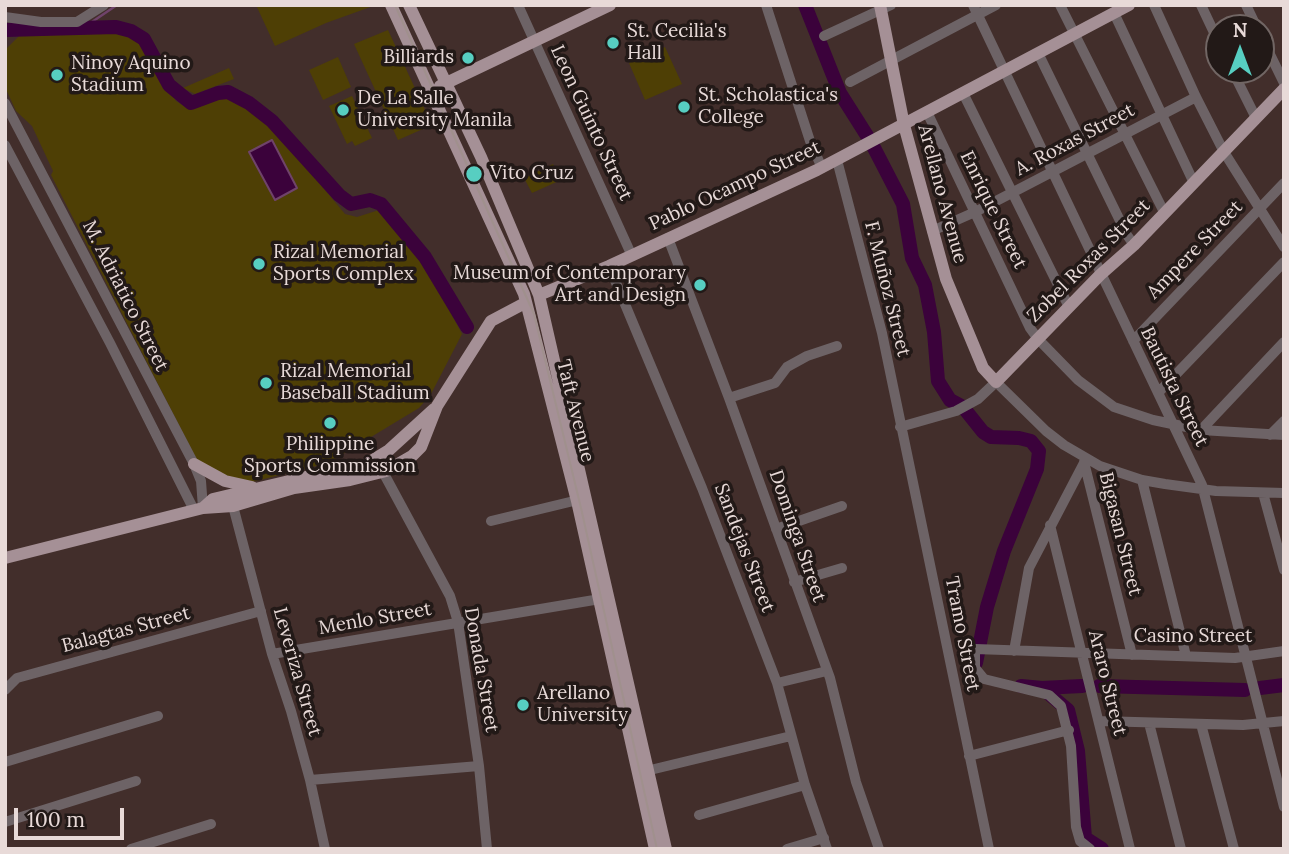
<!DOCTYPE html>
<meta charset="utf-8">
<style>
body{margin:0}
#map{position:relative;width:1289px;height:854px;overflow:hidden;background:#422e2b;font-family:Lora,serif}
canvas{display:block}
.frame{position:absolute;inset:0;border:7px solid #e8dad8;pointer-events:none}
.north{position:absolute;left:1205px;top:14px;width:70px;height:70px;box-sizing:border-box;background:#221917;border:2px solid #716664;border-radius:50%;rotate:0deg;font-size:19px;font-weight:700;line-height:28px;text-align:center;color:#e8dad8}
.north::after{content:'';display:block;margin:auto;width:24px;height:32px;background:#57cec1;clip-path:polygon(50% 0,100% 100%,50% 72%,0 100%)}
.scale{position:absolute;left:14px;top:808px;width:110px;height:32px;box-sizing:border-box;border:4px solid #e8dad8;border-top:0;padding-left:9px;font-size:21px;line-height:24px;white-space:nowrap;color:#e8dad8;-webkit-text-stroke:5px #221917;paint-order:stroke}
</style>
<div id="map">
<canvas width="1289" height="854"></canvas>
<div class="frame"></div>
<div class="north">N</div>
<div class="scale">100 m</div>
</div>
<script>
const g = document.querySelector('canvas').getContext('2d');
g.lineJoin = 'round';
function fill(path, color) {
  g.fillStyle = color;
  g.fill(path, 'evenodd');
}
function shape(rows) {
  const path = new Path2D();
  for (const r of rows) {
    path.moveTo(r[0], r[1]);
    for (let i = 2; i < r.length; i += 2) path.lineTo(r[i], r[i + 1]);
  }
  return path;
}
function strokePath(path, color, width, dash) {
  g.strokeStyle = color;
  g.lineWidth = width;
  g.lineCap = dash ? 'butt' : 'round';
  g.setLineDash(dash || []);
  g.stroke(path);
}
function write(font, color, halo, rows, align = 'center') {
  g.font = font + ' Lora,serif';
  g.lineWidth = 7;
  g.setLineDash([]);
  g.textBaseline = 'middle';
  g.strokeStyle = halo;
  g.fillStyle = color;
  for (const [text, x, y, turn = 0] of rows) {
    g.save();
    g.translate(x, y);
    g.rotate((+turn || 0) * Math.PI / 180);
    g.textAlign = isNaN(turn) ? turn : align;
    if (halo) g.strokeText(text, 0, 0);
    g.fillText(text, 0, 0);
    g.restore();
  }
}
const green = shape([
 [256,5,376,5,326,23,275,46],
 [388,30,432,125,398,140,354,44],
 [114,32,131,37,142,47,176,101,184,106,192,106,226,93,272,126,345,214,357,217,379,210,406,241,437,287,462,334,431,394,419,408,328,463,252,482,236,480,199,464,51,175,53,171,32,126,16,111,5,87,5,50,19,36],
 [665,47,682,84,645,100,629,63],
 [338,57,351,87,323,100,309,70],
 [229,68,234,79,195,94,183,88],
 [352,96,372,138,355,146,352,141,347,144,329,106],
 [553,164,561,180,532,193,524,178]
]);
const water = shape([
 [272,140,297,188,275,200,249,152,272,140]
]);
const stream = shape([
 [83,28,117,5]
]);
const river = shape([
 [805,5,840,93,871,142,903,204,912,258,925,285,934,332,938,381,950,400,963,407,983,432,991,437,1019,438,1031,441,1039,451,1037,469,1004,551,987,607,976,663],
 [5,30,116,27,131,31,144,39,169,85,191,103,218,93,228,92,249,103,272,121,339,195,351,204,370,200,381,204,425,257,467,327],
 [1021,686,1042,688,1068,710,1078,751,1085,838,1102,849],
 [1099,686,1245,690],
 [1042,688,1082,686],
 [1260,688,1284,685]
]);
const minor = shape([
 [518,5,632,256],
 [766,5,810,141,822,168],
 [973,5,1202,485,1284,807],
 [1060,5,1164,212],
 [1154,5,1196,97,1224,152,1284,247],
 [1201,5,1219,43],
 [1246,5,1257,28],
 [1114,13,1194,183],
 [5,17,41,22,77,22,104,5],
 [824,36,891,5],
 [1261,36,1284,83],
 [1038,53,1127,235,1134,245],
 [1232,70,1256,118],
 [850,82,996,5],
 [963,93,1069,307],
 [5,103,194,464,201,481,203,508],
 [927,112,1030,328,1038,339,1078,380,1114,407,1153,420,1201,430,1284,435],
 [5,145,110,343,194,510],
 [837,160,882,333,989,849],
 [932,231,975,212,1196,97],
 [668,238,729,398,830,678,856,782,879,849],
 [609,266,702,488,777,683,805,785,827,849],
 [1133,341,1284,183],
 [1158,393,1284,262],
 [729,398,775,383,787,367,807,356,837,346],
 [900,427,956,411,978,399,996,382,1046,431,1064,445,1100,466,1142,480,1165,484,1216,491,1284,493],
 [1201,430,1284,342],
 [1270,435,1284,421],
 [1084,462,1132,655],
 [383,472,450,596,458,622,479,766,487,849],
 [1142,480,1186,656],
 [1263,493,1284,570],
 [233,506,272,654,291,711,310,780,325,849],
 [491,521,582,499],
 [1050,525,1130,849],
 [776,529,842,506],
 [794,582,842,568],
 [1014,651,1029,568,1086,459],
 [272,654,606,598],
 [777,683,827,671],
 [5,690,17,678,261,611],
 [1099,721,1243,725,1284,721],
 [1149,723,1181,849],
 [1201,724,1234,849],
 [969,756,1069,730],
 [5,762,158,716],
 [642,772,791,736],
 [310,780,479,766],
 [699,815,805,785],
 [5,822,136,781],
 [131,849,211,824],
 [787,849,824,838],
 [1090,849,1080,841,1076,827,1071,746,1061,706,1049,695,984,679,975,668,975,649,1235,658,1284,651]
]);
const major = shape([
 [391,5,524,294,577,501,655,849],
 [409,5,481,157,539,295,666,849],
 [880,5,904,125,946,279,983,368,996,382,1100,275,1134,245,1284,89],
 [440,86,610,5],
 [539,295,609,266,817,170,1129,5],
 [194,464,225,481,252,487],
 [203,508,213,499,306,477,363,466,389,450,434,409],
 [5,558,203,508,233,506,294,488,350,480,386,471,412,456,421,447,437,406,491,321,525,303]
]);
const tram = shape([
 [395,5,534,314,581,508,657,849]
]);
const markers = [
 [613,43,7,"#57cec1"],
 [468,58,7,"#57cec1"],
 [57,75,7,"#57cec1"],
 [684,107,7,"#57cec1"],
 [343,110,7,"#57cec1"],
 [474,174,9,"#57cec1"],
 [259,264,7,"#57cec1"],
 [700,285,7,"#57cec1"],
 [266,383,7,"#57cec1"],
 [330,423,7,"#57cec1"],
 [523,705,7,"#57cec1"]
];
const poiNames = [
 ["St. Cecilia's",627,32],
 ["Hall",627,54],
 ["Billiards",454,58,"right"],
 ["Ninoy Aquino",71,64],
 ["Stadium",71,86],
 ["St. Scholastica's",698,96],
 ["College",698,118],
 ["De La Salle",357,99],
 ["University Manila",357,121],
 ["Vito Cruz",490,174],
 ["Rizal Memorial",273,253],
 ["Sports Complex",273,275],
 ["Museum of Contemporary",686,274,"right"],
 ["Art and Design",686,296,"right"],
 ["Rizal Memorial",280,372],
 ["Baseball Stadium",280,394],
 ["Philippine",330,445,"center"],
 ["Sports Commission",330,467,"center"],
 ["Arellano",537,694],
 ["University",537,716]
];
const streetNames = [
 ["Leon Guinto Street",591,123,65],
 ["A. Roxas Street",1075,140,-28],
 ["Pablo Ocampo Street",735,186,-25],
 ["Arellano Avenue",942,194,75],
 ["Enrique Street",993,210,64],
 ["Ampere Street",1195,250,-46],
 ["Zobel Roxas Street",1089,261,-45],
 ["F. Muñoz Street",887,289,76],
 ["M. Adriatico Street",125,296,63],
 ["Bautista Street",1174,387,64],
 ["Taft Avenue",575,411,76],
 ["Bigasan Street",1120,534,76],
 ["Dominga Street",797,536,71],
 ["Sandejas Street",744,548,69],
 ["Menlo Street",375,619,-10],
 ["Balagtas Street",126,630,-15],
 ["Tramo Street",962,634,79],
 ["Casino Street",1193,637],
 ["Donada Street",481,670,80],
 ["Leveriza Street",297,672,74],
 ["Araro Street",1107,683,76]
];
fill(green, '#4e3f05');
fill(water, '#3b023b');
strokePath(water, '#6f436a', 2);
strokePath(stream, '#6f436a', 2.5);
strokePath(river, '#3b023b', 14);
strokePath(minor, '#6d6366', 10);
strokePath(major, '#a59096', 12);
strokePath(tram, '#a0908d', 2);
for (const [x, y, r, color] of markers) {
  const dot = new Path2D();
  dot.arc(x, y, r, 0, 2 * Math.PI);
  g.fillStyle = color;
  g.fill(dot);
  strokePath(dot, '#221917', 2.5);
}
write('19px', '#e8dad8', '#221917', poiNames, 'left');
write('19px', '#e8dad8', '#221917', streetNames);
</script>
